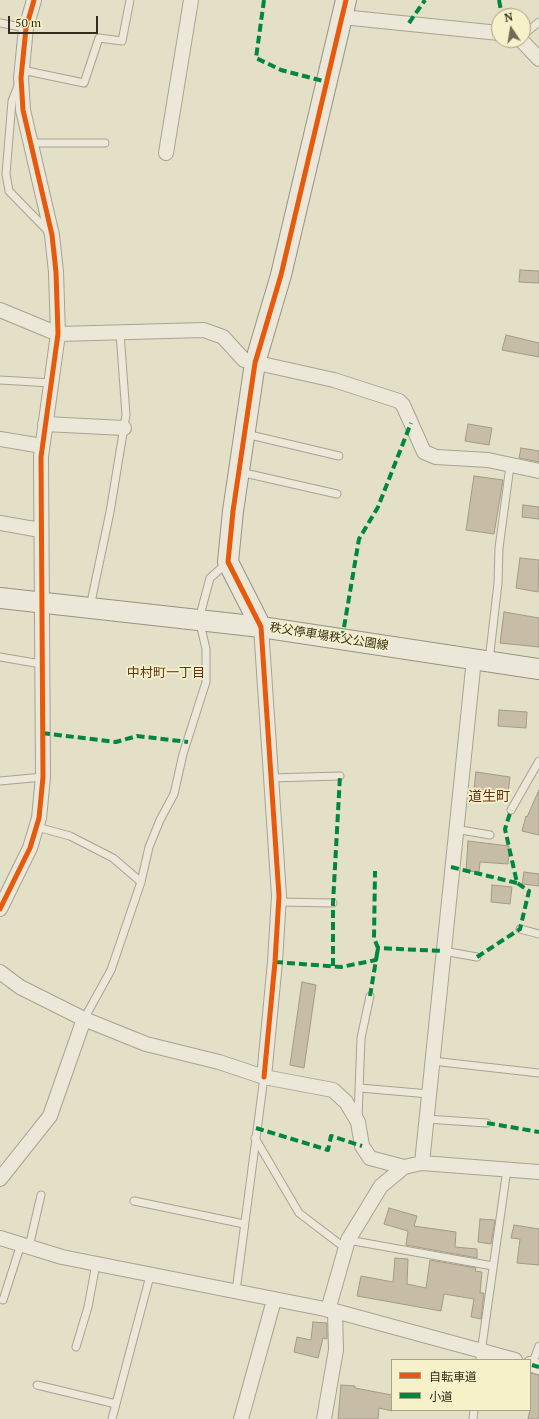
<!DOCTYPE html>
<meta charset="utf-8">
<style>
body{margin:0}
#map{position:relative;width:539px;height:1419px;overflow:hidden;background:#e3e0c7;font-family:"PT Serif","Noto Sans JP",serif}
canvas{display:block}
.legend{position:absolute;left:391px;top:1359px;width:140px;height:52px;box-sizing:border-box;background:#f7f1ca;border:1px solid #a9a284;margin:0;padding:5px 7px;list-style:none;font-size:12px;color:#352b1a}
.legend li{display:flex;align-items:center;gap:8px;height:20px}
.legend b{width:20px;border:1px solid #a9a284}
.north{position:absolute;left:491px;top:8px;width:40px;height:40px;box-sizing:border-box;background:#f7f1ca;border:1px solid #a9a284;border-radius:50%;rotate:348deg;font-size:11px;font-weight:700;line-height:16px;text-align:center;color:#352b1a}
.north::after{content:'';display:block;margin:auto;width:14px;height:18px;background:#726a57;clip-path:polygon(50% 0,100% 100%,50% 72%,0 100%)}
.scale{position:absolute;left:8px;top:16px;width:90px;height:18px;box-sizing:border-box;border:2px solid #352b1a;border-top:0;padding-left:5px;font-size:12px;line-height:14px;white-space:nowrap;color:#352b1a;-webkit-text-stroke:3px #f7f1ca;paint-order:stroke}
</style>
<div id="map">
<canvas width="539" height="1419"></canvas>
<ul class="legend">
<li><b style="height:5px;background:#e8590c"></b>自転車道</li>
<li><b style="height:5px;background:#00873e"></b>小道</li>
</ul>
<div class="north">N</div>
<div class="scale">50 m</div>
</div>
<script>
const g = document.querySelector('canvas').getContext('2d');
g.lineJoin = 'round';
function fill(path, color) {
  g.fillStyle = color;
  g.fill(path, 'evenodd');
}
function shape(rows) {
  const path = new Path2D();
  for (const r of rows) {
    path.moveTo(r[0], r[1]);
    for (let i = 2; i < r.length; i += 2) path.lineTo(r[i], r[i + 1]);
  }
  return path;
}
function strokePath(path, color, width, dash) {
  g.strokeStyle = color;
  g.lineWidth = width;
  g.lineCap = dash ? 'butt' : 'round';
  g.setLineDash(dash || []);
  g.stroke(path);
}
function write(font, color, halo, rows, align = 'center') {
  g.font = font + ' "PT Serif","Noto Sans JP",serif';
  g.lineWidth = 3.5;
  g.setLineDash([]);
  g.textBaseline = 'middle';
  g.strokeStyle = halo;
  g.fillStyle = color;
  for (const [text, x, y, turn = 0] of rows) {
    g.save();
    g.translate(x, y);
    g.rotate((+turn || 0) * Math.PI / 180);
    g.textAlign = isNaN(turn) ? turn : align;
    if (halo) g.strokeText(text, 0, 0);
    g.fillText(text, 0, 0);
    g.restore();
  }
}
const building = shape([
 [520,270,539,271,539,283,519,282,520,270],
 [506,335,539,343,539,357,502,350,506,335],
 [468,424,492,428,489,445,465,441,468,424],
 [521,448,539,451,539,462,519,458,521,448],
 [474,476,503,480,494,534,466,530,474,476],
 [523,505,539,507,539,519,522,517,523,505],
 [520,558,539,560,538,592,516,588,520,558],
 [504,612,539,618,539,647,500,643,504,612],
 [499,710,527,712,526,728,498,726,499,710],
 [476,772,510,777,508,793,474,789,476,772],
 [539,790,539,835,522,831,526,816,527,817,539,790],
 [468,841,509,846,508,864,480,862,479,872,466,871,468,841],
 [524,872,539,874,539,886,522,884,524,872],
 [492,885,512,887,510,904,491,902,492,885],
 [302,982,316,985,304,1068,290,1065,302,982],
 [389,1208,417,1216,414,1226,456,1232,455,1247,477,1249,477,1258,406,1245,408,1231,384,1224,389,1208],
 [480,1219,495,1220,491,1244,478,1242,480,1219],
 [514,1225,539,1229,539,1265,517,1263,520,1239,511,1238,514,1225],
 [395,1258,408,1259,407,1284,426,1288,430,1260,476,1268,475,1271,482,1272,480,1293,484,1293,481,1319,471,1317,474,1299,444,1294,441,1311,357,1296,361,1276,393,1282,395,1258],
 [313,1322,327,1323,327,1339,323,1338,318,1358,294,1352,297,1337,311,1340,313,1322],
 [530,1373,539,1375,539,1419,528,1419,530,1410,530,1373],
 [341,1385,355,1386,355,1388,392,1395,392,1411,379,1408,378,1419,338,1419,341,1385]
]);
const lane = shape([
 [0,23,26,28],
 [523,35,539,22],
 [22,70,84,83,99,38,122,41,130,0],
 [18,86,12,101,6,174,9,191,49,232],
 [31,143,105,143],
 [0,380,51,383],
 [246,434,339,456],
 [240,472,337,494],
 [90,607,110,512,126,415,120,333],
 [0,657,41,664],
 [489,661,498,583,499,548,510,466],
 [271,778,340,776],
 [0,781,43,777],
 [511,810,539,761],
 [37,827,70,836,113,858,141,882],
 [455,829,490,835],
 [278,902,333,903],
 [520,929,539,934],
 [443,951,477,957],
 [84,1019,111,970,141,882,149,847,160,820,174,794,183,754,206,682,206,649,199,619,210,578,226,564],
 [432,1061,539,1073],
 [360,1088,429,1094],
 [358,1118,361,1038,370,996],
 [426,1119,487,1123],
 [255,1138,299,1213,345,1248],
 [134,1201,244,1224],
 [348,1240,493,1266],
 [29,1247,41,1195],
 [236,1291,264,1077],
 [3,1300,21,1244],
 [76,1347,88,1307,96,1264],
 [480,1360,507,1169],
 [532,1365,539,1346],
 [37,1385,116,1404],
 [112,1419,150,1276],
 [473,1419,474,1410]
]);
const street = shape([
 [342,17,499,33],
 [521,40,539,59],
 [166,153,191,0],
 [0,310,58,334,204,330,223,337,244,360,334,380,399,401,403,405,424,452,436,457,488,460,539,471],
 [45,424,124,428],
 [0,439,42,446],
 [0,523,40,530],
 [261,627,279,896,275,962,264,1077],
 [0,909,30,848,39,818,43,777,41,457,58,334,56,272,52,235,23,110,21,78,26,28,34,0],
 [0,972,20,987,84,1019,146,1044,219,1062,264,1077,333,1090,346,1102,358,1122,362,1146,370,1158,404,1167],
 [422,1163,474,659],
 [0,1179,50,1116,84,1019],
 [0,1238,62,1257,335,1311,515,1360],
 [328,1310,348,1240,381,1186,404,1167,422,1163,539,1172],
 [530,1364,539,1367],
 [241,1419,274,1300],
 [324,1419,336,1350,335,1311]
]);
const secondary = shape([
 [0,598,261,627,539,669],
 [261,627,228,562,233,511,255,363,281,275,346,0]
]);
const quiet = shape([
 [264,0,256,58,281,70,327,82],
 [499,0,502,16],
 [409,23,425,0],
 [342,639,359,539,378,507,411,423],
 [42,733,116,742,137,736,188,742],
 [451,867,517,883],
 [477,957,520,929,529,891,517,883,505,829,511,810],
 [275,962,341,967,376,960,378,948,443,951],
 [333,966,333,903,340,776],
 [370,996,378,948,374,938,375,871],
 [487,1123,539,1132],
 [256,1128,328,1150,331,1136,362,1146],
 [532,1365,539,1367]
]);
const cycleway = shape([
 [0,909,30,848,39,818,43,777,41,457,58,334,56,272,52,235,23,110,21,78,26,28,34,0],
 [264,1077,275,962,279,896,266,702,261,627,228,562,233,511,255,363,281,275,346,0]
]);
const streetNames = [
 ["秩父停車場秩父公園線",329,637,9]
];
const neighbourhoodNames = [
 ["中村町一丁目",166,673]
];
const quarterNames = [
 ["道生町",489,797]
];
fill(building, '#c7bda7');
strokePath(building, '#a29a87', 1);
strokePath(lane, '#a7a391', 9);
strokePath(street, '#a7a391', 16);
strokePath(secondary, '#979281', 22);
strokePath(lane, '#ebe8d9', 7);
strokePath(street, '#ebe8d9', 14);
strokePath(secondary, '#ebe8d9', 20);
strokePath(quiet, '#00873e', 4, [8, 4]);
strokePath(cycleway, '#e8590c', 5);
write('12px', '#352b1a', '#f7f1ca', streetNames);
write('13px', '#643317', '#f7f1ca', neighbourhoodNames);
write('14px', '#643317', '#f7f1ca', quarterNames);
</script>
